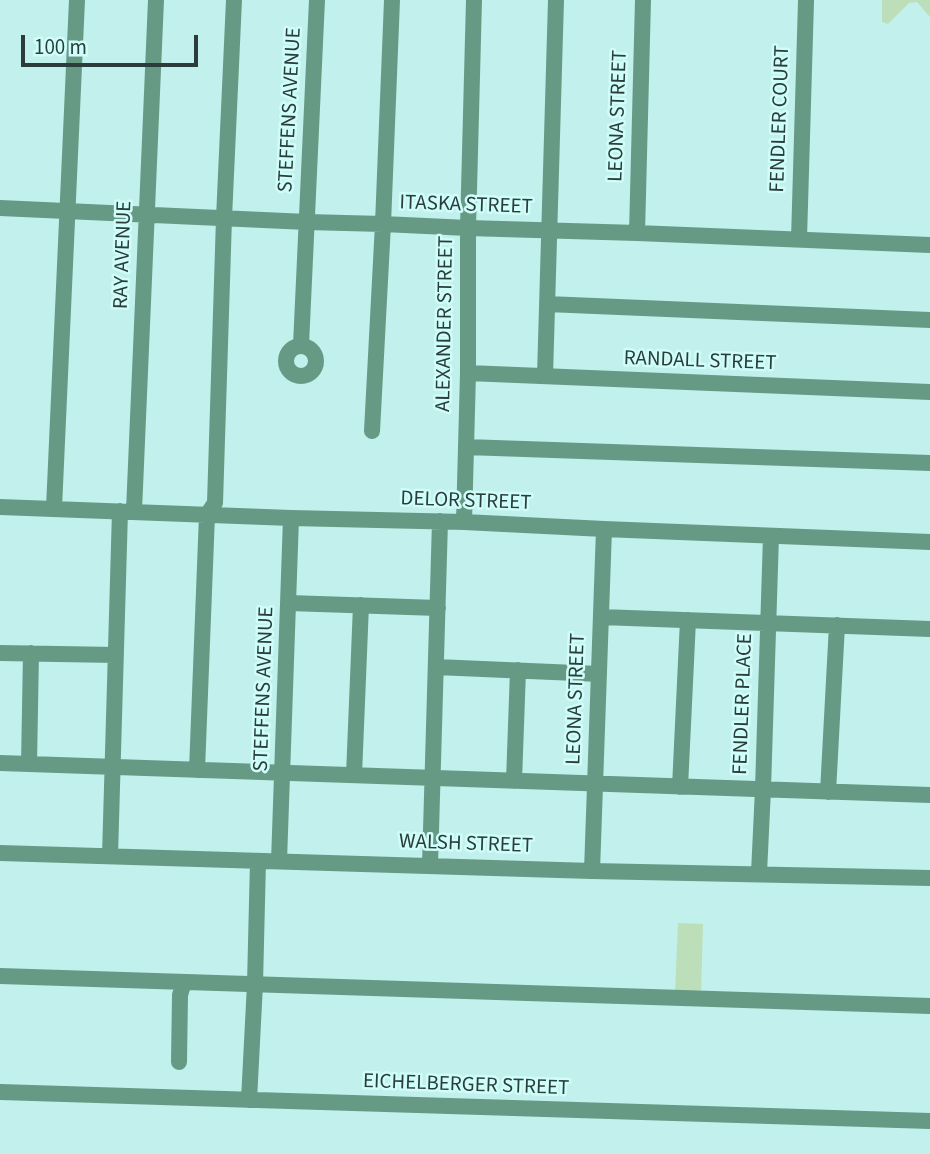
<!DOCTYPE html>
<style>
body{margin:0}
#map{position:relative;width:930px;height:1154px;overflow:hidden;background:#c2f0ec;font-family:"Source Sans 3",sans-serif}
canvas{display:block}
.scale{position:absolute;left:21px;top:35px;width:177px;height:32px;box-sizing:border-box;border:4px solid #2a3d3b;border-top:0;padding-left:9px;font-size:21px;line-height:24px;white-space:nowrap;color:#2a3d3b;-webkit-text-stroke:5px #cffefa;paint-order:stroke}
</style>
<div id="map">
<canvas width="930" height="1154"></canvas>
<div class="scale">100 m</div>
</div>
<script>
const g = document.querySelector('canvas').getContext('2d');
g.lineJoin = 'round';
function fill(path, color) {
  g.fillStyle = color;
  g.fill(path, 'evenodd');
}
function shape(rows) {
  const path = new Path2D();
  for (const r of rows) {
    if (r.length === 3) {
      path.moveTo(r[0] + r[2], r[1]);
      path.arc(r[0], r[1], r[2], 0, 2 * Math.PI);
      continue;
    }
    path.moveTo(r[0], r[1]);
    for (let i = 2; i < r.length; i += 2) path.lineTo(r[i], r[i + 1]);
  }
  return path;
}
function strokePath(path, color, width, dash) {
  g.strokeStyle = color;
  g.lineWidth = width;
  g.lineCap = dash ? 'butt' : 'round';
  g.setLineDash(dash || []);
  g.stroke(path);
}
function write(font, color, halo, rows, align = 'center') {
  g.font = font + ' "Source Sans 3",sans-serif';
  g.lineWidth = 5;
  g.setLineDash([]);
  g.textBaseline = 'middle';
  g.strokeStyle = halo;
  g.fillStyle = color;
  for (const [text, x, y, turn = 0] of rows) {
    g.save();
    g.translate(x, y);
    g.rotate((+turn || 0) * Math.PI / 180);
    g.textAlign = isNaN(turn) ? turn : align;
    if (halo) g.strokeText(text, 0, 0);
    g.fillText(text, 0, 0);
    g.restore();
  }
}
const green = shape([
 [882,0,930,0,930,17,917,2,909,3,888,24,882,22],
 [678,923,703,924,701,993,675,992]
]);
const minor = shape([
 [0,208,307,222,383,224,468,228,637,233,930,245],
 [637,233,643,0],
 [799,239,806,1],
 [547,304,930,320],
 [301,345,317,0],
 [301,361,15],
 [468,373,930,392],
 [545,376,556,0],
 [372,431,383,224,392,0],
 [466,447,930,463],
 [0,507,291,518,464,522,604,529,930,542],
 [54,508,77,0],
 [134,511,156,0],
 [464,522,468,373,468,228,474,0],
 [289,603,438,608],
 [601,617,930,629],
 [0,653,116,655],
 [436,667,599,674],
 [0,763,930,795],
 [29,764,31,653],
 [197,770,207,515,215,503,224,218,234,0],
 [354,775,361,605],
 [514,781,518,670],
 [680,787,688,620],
 [828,792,837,625],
 [0,853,592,871,930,878],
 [110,856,120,511],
 [279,861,291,518],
 [430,865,440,521],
 [592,871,604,529],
 [759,873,763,789,771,536],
 [0,976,930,1006],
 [179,1062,180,995,184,982],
 [0,1092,930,1121],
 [249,1100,255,984,258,861]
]);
const streetNames = [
 ["STEFFENS AVENUE",291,110,-87],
 ["LEONA STREET",619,116,-88],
 ["FENDLER COURT",781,119,-88],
 ["ITASKA STREET",466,206,2],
 ["RAY AVENUE",124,255,-88],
 ["ALEXANDER STREET",446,324,-89],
 ["RANDALL STREET",700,362,2],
 ["DELOR STREET",466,502,2],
 ["STEFFENS AVENUE",265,689,-88],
 ["LEONA STREET",577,699,-88],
 ["FENDLER PLACE",744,704,-88],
 ["WALSH STREET",466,845,2],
 ["EICHELBERGER STREET",466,1086,2]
];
fill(green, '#bcdfba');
strokePath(minor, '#669a85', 16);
write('21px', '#2a3d3b', '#cffefa', streetNames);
</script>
